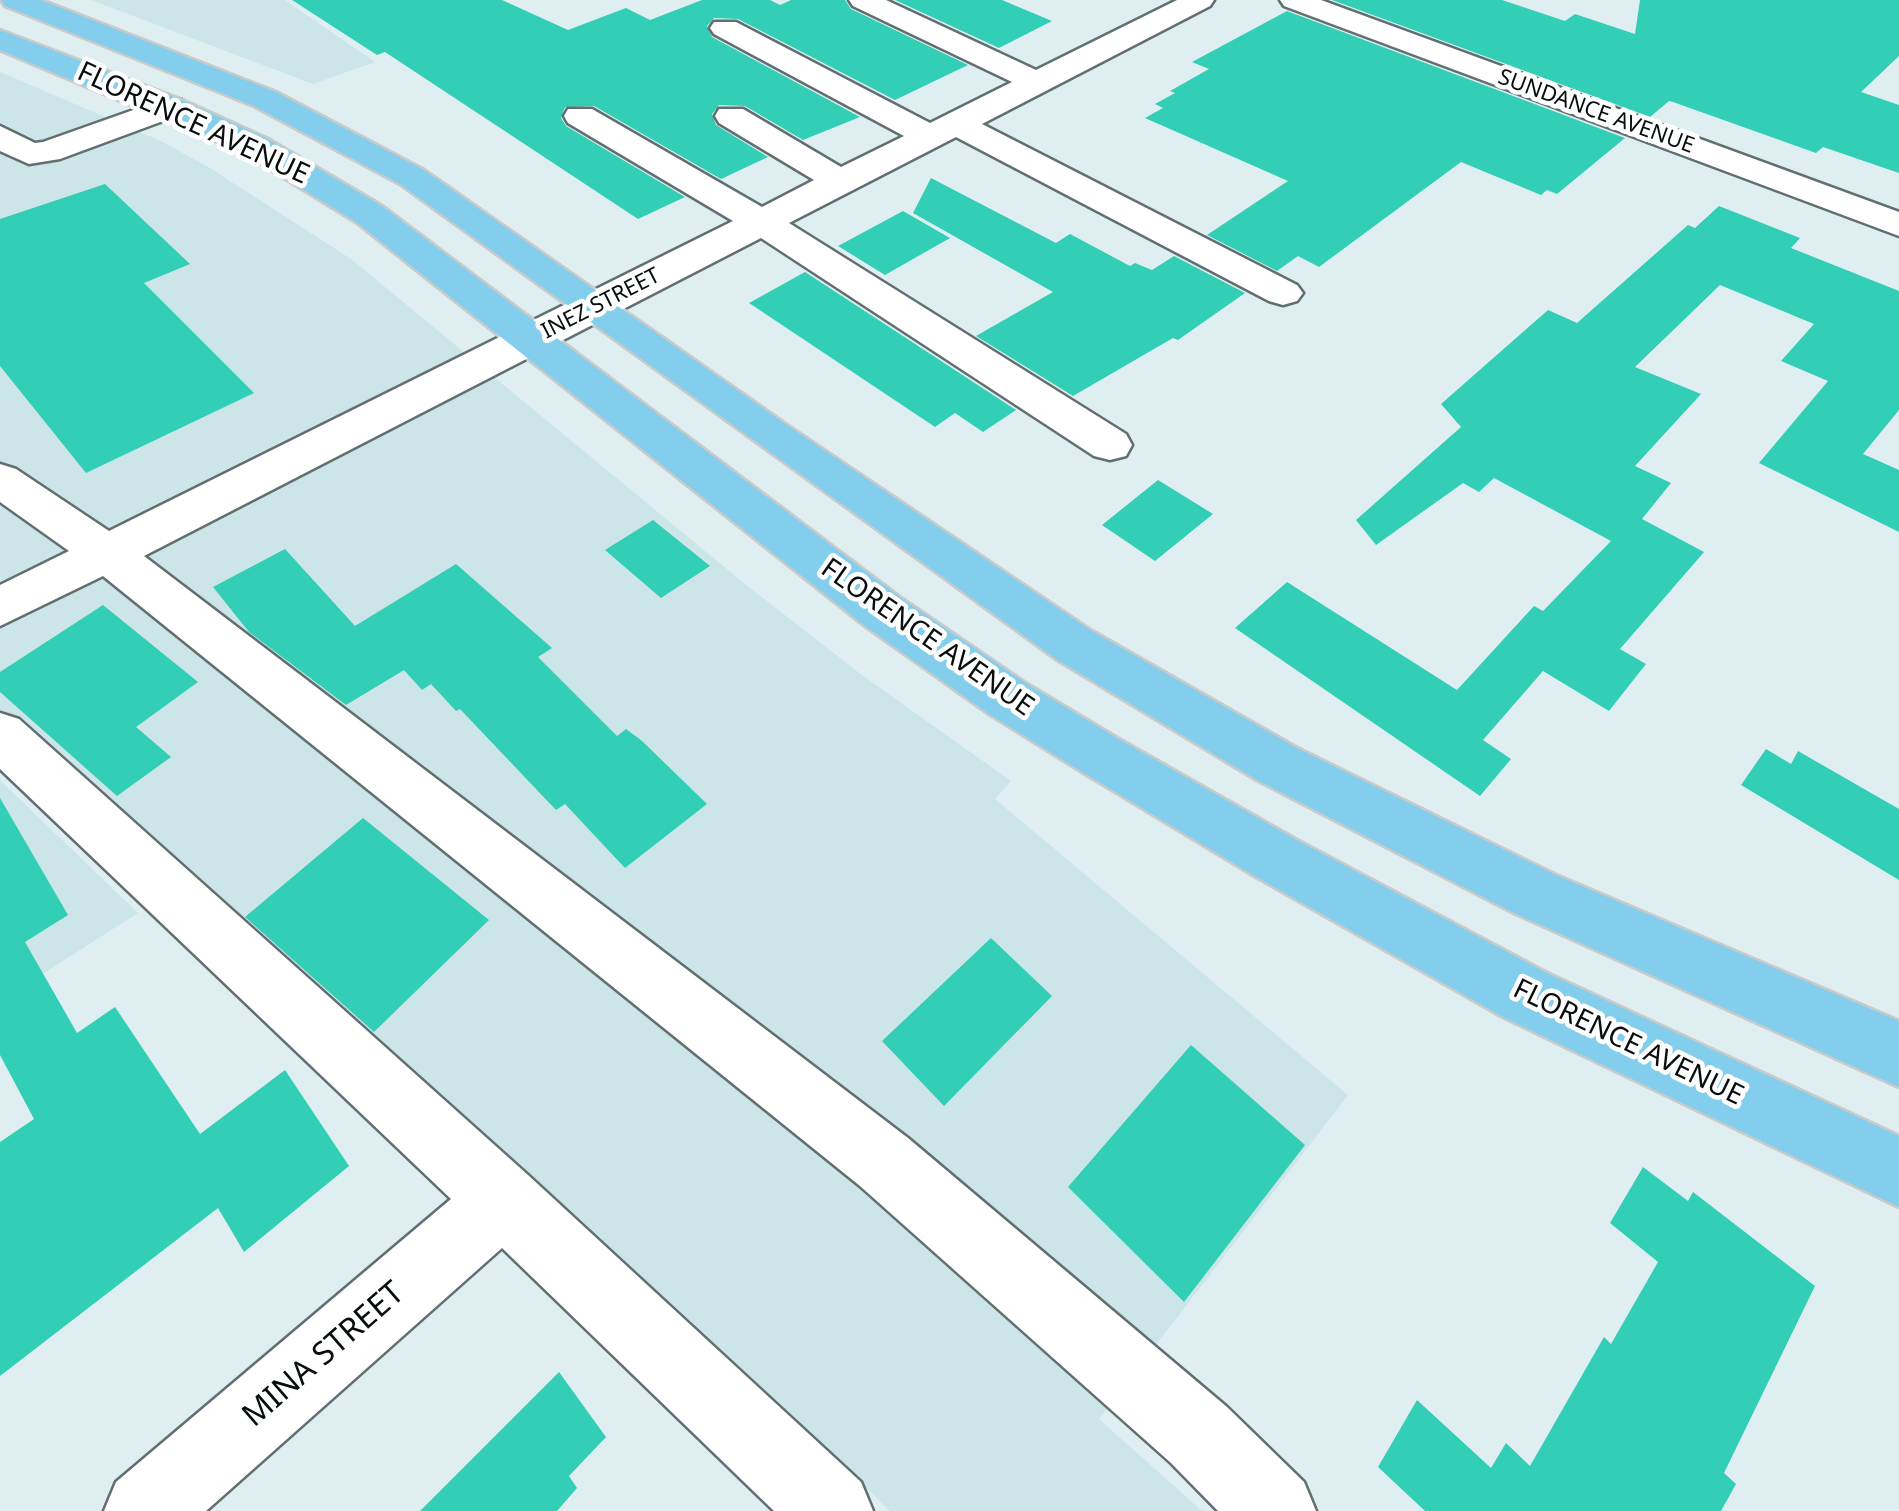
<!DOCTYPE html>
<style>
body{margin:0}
canvas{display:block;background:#dfeff1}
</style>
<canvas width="1899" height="1511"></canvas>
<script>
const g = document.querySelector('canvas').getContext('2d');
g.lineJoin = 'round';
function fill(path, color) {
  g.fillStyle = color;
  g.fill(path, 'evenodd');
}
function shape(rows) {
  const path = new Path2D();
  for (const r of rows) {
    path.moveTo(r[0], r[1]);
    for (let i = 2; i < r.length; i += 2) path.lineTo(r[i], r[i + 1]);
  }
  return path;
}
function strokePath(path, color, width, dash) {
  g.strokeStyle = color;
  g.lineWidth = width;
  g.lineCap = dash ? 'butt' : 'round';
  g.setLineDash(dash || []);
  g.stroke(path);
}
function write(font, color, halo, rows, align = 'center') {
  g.font = font + ' "Noto Sans",sans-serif';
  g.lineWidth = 9;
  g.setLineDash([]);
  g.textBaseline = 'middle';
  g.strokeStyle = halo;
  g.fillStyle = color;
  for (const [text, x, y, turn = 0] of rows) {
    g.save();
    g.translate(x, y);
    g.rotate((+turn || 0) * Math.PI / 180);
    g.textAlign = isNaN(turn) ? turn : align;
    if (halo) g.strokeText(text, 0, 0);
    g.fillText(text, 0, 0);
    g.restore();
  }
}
const built = shape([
 [91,0,285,0,375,62,313,84],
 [0,72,161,141,210,168,351,259,745,584,862,675,1011,781,995,799,1348,1095,1099,1419,1202,1511,890,1511,831,1452,609,1251,0,710],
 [0,780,138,913,0,1001]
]);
const building = shape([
 [292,0,502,0,568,30,626,8,650,20,702,0,770,0,780,5,791,0,845,0,851,9,968,65,895,100,738,19,714,18,707,26,712,37,860,117,803,140,745,106,719,105,712,114,716,125,768,157,721,179,594,106,565,107,561,118,566,126,685,197,638,219,385,52,377,55],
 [895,0,1002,0,1052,21,999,48],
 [1332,0,1502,0,1565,21,1575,14,1635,34,1640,0,1899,0,1899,56,1861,92,1899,105,1899,173,1823,147,1816,153,1673,102,1669,101,1650,117],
 [1287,11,1625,138,1557,194,1547,190,1541,195,1461,162,1319,267,1298,256,1277,271,1207,235,1288,181,1145,118,1163,108,1155,104,1175,93,1170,91,1209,69,1192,62],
 [931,178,1056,243,1070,234,1130,266,1135,263,1152,270,1174,256,1245,293,1178,340,1173,338,1073,396,976,336,1053,292,913,213],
 [105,184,190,264,144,283,254,393,86,473,0,366,0,219],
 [1719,206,1800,238,1791,248,1899,291,1899,410,1863,454,1899,470,1899,532,1759,463,1828,381,1781,361,1814,324,1720,285,1635,367,1701,394,1635,466,1671,483,1642,519,1704,552,1620,649,1646,664,1609,711,1543,671,1483,740,1511,759,1480,796,1235,628,1287,582,1457,690,1534,606,1543,611,1611,541,1494,478,1479,492,1463,483,1376,545,1356,520,1461,427,1441,404,1548,310,1577,323,1688,225,1695,228],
 [903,211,950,238,885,275,838,246],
 [805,272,825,285,1016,410,983,432,955,413,935,427,749,303],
 [1158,480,1213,514,1155,561,1102,525],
 [653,520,710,566,661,598,605,550],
 [285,549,355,626,456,564,552,648,538,657,617,736,626,729,641,740,707,804,625,868,565,804,556,810,460,709,456,711,431,684,422,690,404,670,346,705,249,632,213,587],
 [103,605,198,682,136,727,171,757,117,796,0,692,0,672],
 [1766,749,1791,764,1798,751,1899,809,1899,880,1741,785],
 [0,798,68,915,25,942,77,1033,115,1007,200,1134,285,1070,349,1166,244,1252,218,1208,0,1376,0,1142,34,1119,0,1055],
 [363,818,489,920,374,1032,245,917],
 [991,938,1052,996,944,1106,882,1041],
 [1191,1045,1305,1145,1184,1302,1068,1187],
 [1643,1167,1688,1201,1693,1192,1815,1286,1724,1473,1736,1484,1721,1511,1425,1511,1378,1467,1417,1400,1491,1468,1506,1443,1530,1466,1604,1337,1611,1344,1658,1262,1610,1223],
 [559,1372,606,1437,569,1476,577,1488,557,1511,420,1511]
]);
const minor = shape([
 [849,0,886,0,1036,70,1177,0,1214,0,1210,6,982,124,1297,285,1303,293,1297,301,1283,305,1269,301,956,137,789,223,1126,434,1132,445,1126,456,1110,460,1094,456,761,238,144,556,908,1138,1227,1407,1304,1482,1316,1511,1218,1511,1171,1463,860,1186,103,576,0,626,0,585,69,551,0,502,0,464,16,469,109,531,733,221,568,123,564,116,568,109,592,109,762,207,814,180,719,123,715,116,719,109,743,109,841,167,904,136,714,34,710,28,714,22,736,22,930,123,1012,82,853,6,849,0],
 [1280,0,1321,0,1899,212,1899,236,1284,6,1280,0],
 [170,97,182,100,186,107,182,114,60,159,29,164,0,151,0,126,35,143,43,142,170,97],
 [0,713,19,719,528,1175,861,1482,873,1511,774,1511,502,1248,206,1511,104,1511,116,1482,451,1199,0,769,0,713]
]);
const major = shape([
 [1,0,41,0,276,92,424,170,787,425,1092,631,1297,748,1556,875,1899,1021,1899,1087,1514,913,1257,780,1056,659,400,184,254,106,5,6,1,0],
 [0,30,182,100,268,139,382,206,901,598,1027,684,1117,738,1295,839,1547,973,1899,1136,1899,1207,1503,1017,1253,875,1079,770,989,714,865,626,356,222,244,153,0,50,0,30]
]);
const farStreetnames = [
 ["SUNDANCE AVENUE",1596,112,20],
 ["INEZ STREET",601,304,-27]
];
const streetNames = [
 ["FLORENCE AVENUE",193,124,25],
 ["FLORENCE AVENUE",927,638,35],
 ["FLORENCE AVENUE",1628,1043,26]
];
const nearStreetnames = [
 ["MINA STREET",324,1355,-41]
];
fill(built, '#cce5e8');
fill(building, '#32ceb6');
strokePath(minor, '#626f71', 5);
strokePath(major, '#c9caca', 5);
fill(minor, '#fff');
fill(major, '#83ceed');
write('22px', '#080d0e', '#fff', farStreetnames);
write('28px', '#080d0e', '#fff', streetNames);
write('32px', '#080d0e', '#fff', nearStreetnames);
</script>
